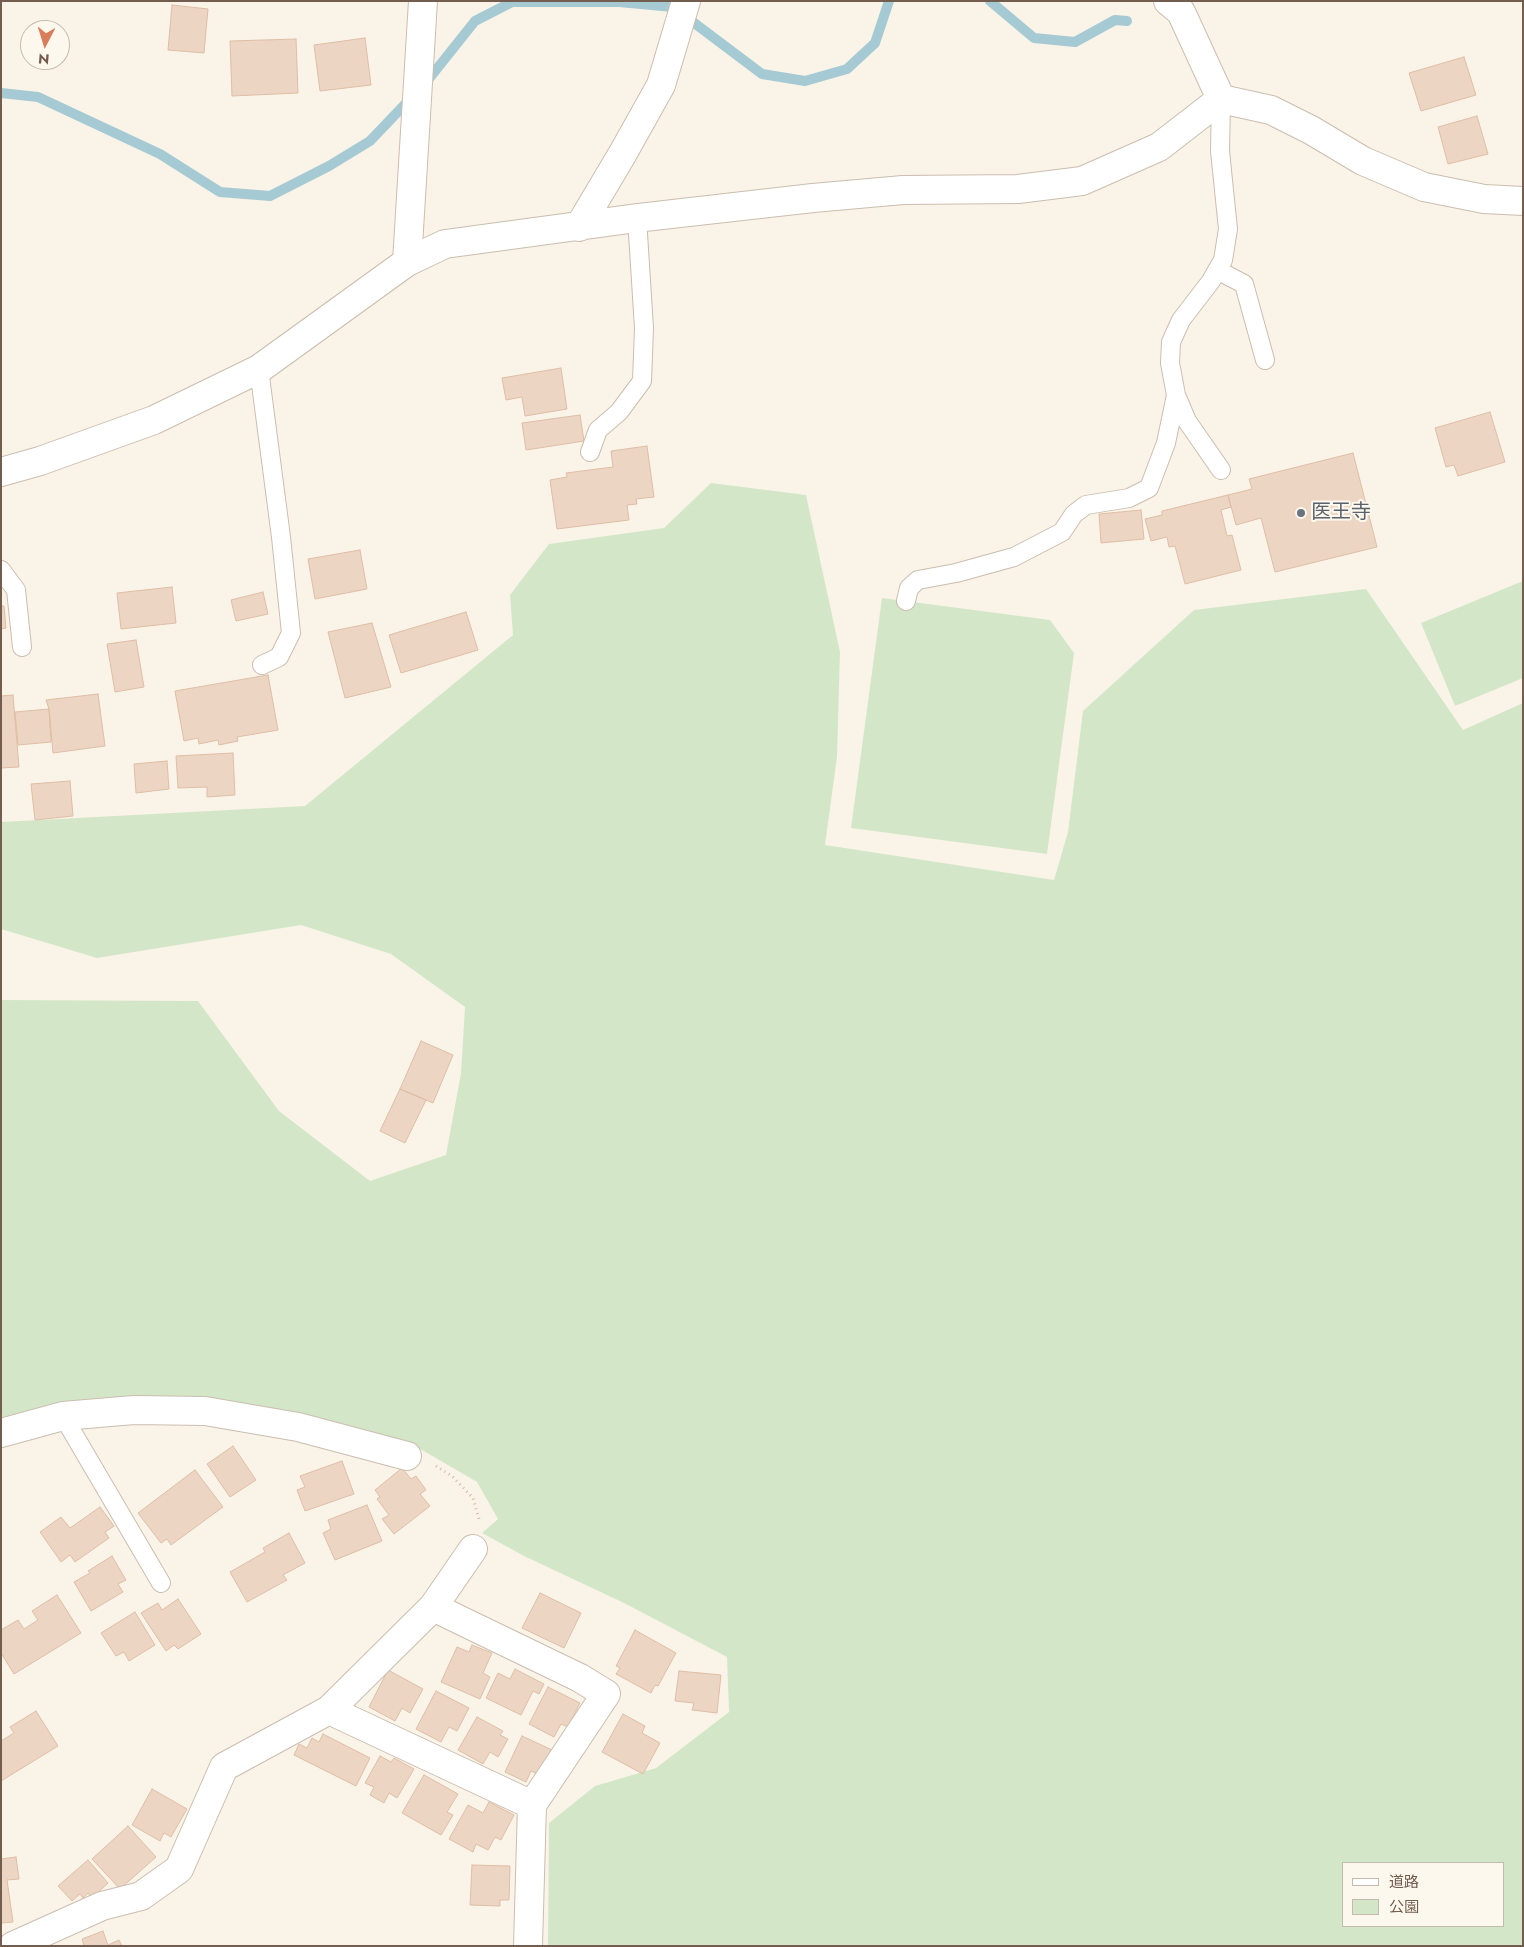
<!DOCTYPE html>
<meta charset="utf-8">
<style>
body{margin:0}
#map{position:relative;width:1524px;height:1947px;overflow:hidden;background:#faf4e8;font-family:Jost,"Noto Sans JP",sans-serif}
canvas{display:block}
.frame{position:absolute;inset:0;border:2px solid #725d4f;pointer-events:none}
.legend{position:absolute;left:1342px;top:1862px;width:162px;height:65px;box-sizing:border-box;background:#fdf8ee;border:1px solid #c5baae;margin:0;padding:6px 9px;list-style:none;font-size:15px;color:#725d4f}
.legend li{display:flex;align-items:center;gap:10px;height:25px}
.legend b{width:25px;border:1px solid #c5baae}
.north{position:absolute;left:20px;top:20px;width:50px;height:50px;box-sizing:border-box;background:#fdf8ee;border:1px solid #c5baae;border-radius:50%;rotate:185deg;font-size:14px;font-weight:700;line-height:20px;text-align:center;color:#725d4f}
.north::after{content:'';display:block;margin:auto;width:18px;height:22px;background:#d87c5a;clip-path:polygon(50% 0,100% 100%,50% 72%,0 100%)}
</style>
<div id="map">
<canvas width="1524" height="1947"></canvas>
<div class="frame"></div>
<ul class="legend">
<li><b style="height:6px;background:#fff"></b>道路</li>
<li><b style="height:14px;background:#d3e7c8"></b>公園</li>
</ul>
<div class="north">N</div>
</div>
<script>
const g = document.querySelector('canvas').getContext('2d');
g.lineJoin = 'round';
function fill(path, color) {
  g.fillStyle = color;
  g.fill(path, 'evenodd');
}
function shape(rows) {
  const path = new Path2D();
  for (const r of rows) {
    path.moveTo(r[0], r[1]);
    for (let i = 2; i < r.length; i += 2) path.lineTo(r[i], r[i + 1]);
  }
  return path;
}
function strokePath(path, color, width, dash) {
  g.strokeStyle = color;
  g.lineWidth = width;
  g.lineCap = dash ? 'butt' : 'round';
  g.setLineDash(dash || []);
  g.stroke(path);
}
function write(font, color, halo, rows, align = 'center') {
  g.font = font + ' Jost,"Noto Sans JP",sans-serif';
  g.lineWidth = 4;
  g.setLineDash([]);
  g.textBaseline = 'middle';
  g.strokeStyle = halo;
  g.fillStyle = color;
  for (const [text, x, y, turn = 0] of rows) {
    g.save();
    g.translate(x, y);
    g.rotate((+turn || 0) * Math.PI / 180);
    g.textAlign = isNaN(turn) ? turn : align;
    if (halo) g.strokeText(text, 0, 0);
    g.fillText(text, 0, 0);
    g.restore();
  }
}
const green = shape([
 [711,483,806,495,840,652,837,757,825,845,1054,880,1068,832,1083,711,1194,610,1366,589,1463,730,1523,703,1523,1946,548,1946,549,1823,595,1786,656,1768,729,1712,727,1657,624,1603,524,1556,482,1533,498,1519,477,1482,422,1450,388,1436,274,1412,1,1423,1,1000,198,1001,279,1111,370,1181,446,1155,461,1073,465,1007,391,954,301,925,97,958,1,929,1,822,305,806,513,635,510,595,549,544,664,528],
 [1343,1863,1503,1863,1503,1926,1343,1926],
 [1523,581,1523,678,1455,706,1421,623],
 [882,598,1050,620,1074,653,1047,854,851,828]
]);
const stream = shape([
 [990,1,1034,38,1075,42,1115,20,1127,21],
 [424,85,475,21,512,2,619,2,673,7,762,74,805,81,847,69,875,43,889,1],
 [1,93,38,97,160,154,220,192,270,196,329,166,370,141,412,97]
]);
const building = shape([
 [172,5,208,9,204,53,168,50,172,5],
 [365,38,371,85,320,91,314,45,365,38],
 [296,39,298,93,232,96,230,41,296,39],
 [1464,57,1476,95,1421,111,1409,73,1464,57],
 [1477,116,1488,154,1448,164,1438,127,1477,116],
 [561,368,567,409,525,416,522,397,506,400,502,378,561,368],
 [1490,412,1505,462,1458,476,1454,465,1446,467,1435,428,1490,412],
 [580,415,584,441,526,450,522,423,580,415],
 [647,446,654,497,636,499,637,504,627,505,629,520,557,529,550,480,567,477,566,473,613,467,611,451,647,446],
 [1353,453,1377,547,1275,572,1261,518,1236,525,1228,495,1252,489,1249,479,1353,453],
 [1228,495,1231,507,1221,510,1227,536,1232,535,1241,570,1185,584,1175,546,1169,547,1167,537,1151,541,1145,519,1162,515,1162,511,1228,495],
 [1141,510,1144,539,1101,543,1099,514,1141,510],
 [360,550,367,589,315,599,308,559,360,550],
 [172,587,176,623,121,629,117,593,172,587],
 [263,592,268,614,236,621,231,600,263,592],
 [1,606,4,606,6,628,1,629,1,606],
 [466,612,478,650,401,673,389,635,466,612],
 [372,623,391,687,345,698,328,632,372,623],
 [136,640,144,687,115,692,107,644,136,640],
 [268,675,278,730,237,737,238,741,219,745,218,740,199,744,198,738,184,741,175,691,268,675],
 [98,694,105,746,53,753,49,709,46,700,98,694],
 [13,695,19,767,1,768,1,696,13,695],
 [49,709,51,742,18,745,15,712,49,709],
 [233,753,235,795,207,797,207,787,178,788,176,756,233,753],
 [167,761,169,789,136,793,134,764,167,761],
 [70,781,73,816,35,820,31,784,70,781],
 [421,1041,453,1055,433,1103,400,1089,421,1041],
 [400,1089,426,1100,405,1143,380,1131,400,1089],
 [233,1446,256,1480,230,1497,207,1464,233,1446],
 [342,1461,354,1494,305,1511,297,1490,305,1487,300,1476,342,1461],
 [402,1468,411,1479,416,1476,426,1490,420,1494,430,1506,394,1534,382,1519,389,1515,377,1499,380,1497,375,1490,402,1468],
 [195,1470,223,1507,171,1545,167,1539,161,1543,138,1513,195,1470],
 [367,1505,382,1541,335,1560,323,1533,331,1529,328,1520,367,1505],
 [100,1507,114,1526,105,1532,109,1538,75,1562,70,1555,61,1562,40,1532,61,1517,70,1528,100,1507],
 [289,1533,305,1563,283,1575,287,1580,247,1602,230,1572,265,1552,263,1548,289,1533],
 [112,1556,126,1580,118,1584,123,1592,91,1611,74,1582,90,1573,88,1571,112,1556],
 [540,1593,581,1613,564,1648,522,1628,540,1593],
 [57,1595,81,1633,14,1674,1,1653,1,1630,18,1620,24,1629,38,1620,32,1611,57,1595],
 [178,1599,201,1634,178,1649,174,1645,166,1651,141,1613,158,1603,162,1610,178,1599],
 [135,1612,155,1645,129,1661,124,1652,116,1656,101,1633,135,1612],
 [635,1630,676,1653,658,1686,655,1685,651,1693,616,1674,620,1668,616,1666,635,1630],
 [472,1645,492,1653,483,1673,490,1677,480,1699,441,1682,457,1647,469,1652,472,1645],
 [515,1669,544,1684,539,1694,533,1691,521,1715,486,1698,498,1673,510,1679,515,1669],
 [388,1670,423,1689,410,1713,402,1708,395,1721,369,1707,388,1670],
 [679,1671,721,1675,717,1713,692,1710,694,1703,675,1701,679,1671],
 [548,1687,580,1703,568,1727,561,1724,554,1737,529,1724,548,1687],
 [436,1691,469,1708,457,1731,449,1727,441,1742,416,1729,436,1691],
 [36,1711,58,1746,1,1781,1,1741,14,1733,10,1727,36,1711],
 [623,1714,645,1726,642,1733,660,1743,643,1774,602,1752,623,1714],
 [477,1717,503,1731,500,1735,508,1739,498,1757,490,1752,483,1764,458,1750,477,1717],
 [323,1734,370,1758,356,1786,294,1755,299,1744,307,1748,312,1738,319,1742,323,1734],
 [522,1736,552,1750,540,1775,531,1771,526,1782,505,1772,522,1736],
 [380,1756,391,1762,394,1758,414,1769,397,1798,389,1793,384,1803,370,1795,374,1787,365,1783,380,1756],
 [424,1775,458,1794,447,1812,453,1815,441,1835,402,1813,424,1775],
 [152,1789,187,1809,171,1837,164,1833,160,1841,132,1825,152,1789],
 [489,1802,514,1815,501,1840,495,1837,488,1850,476,1844,473,1852,449,1839,468,1805,483,1813,489,1802],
 [128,1826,156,1857,120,1889,92,1859,128,1826],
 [16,1857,19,1879,7,1880,13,1922,1,1923,1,1859,16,1857],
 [88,1860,108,1883,92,1898,88,1893,83,1898,80,1894,72,1901,58,1886,88,1860],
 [472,1865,510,1866,509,1900,500,1900,500,1906,470,1905,472,1865],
 [103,1931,108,1945,119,1940,122,1946,84,1946,82,1939,103,1931]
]);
const path = shape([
 [436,1466,452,1476,473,1498,479,1519]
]);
const lane = shape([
 [1217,270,1244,284,1265,360],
 [259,369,281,537,291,633,279,657,262,665],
 [590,452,598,430,619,412,642,381,644,328,637,218],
 [1221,470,1187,421,1176,395,1170,363,1171,342,1181,320,1211,281,1223,260,1228,229,1220,151,1221,99],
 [1,570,16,590,22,647],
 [906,601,909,588,918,580,956,573,1014,557,1062,532,1074,514,1086,505,1129,498,1149,488,1166,443,1176,395],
 [63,1416,161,1583]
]);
const street = shape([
 [1168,1,1181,12,1221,99],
 [1221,99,1271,110,1311,130,1363,161,1424,187,1484,199,1523,201],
 [579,227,623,153,661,85,686,1],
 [1,472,40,461,154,420,259,369,407,262,445,244,637,218,813,198,903,190,1018,189,1082,181,1159,147,1221,99],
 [1,1433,63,1416,134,1410,205,1411,298,1427,407,1456],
 [433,1607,473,1549],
 [329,1710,532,1805],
 [13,1946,102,1906,141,1896,179,1869,224,1767,329,1710,433,1607,580,1678,606,1694,532,1805,528,1946]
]);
const secondary = shape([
 [407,262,423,1]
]);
const markers = [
 [1301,513,5,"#6b7280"]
];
const worshipNames = [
 ["医王寺",1311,513]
];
fill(green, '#d3e7c8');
strokePath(stream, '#a6cad3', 10);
fill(building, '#edd5c3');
strokePath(building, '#debda5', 1);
strokePath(lane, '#cbbdaf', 20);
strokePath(street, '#cbbdaf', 30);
strokePath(secondary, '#cebdad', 30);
strokePath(path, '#d2b9a6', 3, [1, 4]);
strokePath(lane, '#fff', 18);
strokePath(street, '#fff', 28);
strokePath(secondary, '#fff', 28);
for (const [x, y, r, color] of markers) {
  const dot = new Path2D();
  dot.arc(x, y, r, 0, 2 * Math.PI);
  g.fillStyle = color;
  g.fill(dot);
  strokePath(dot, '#fdf8ee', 2);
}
write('20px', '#5b616d', '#fdf8ee', worshipNames, 'left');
</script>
